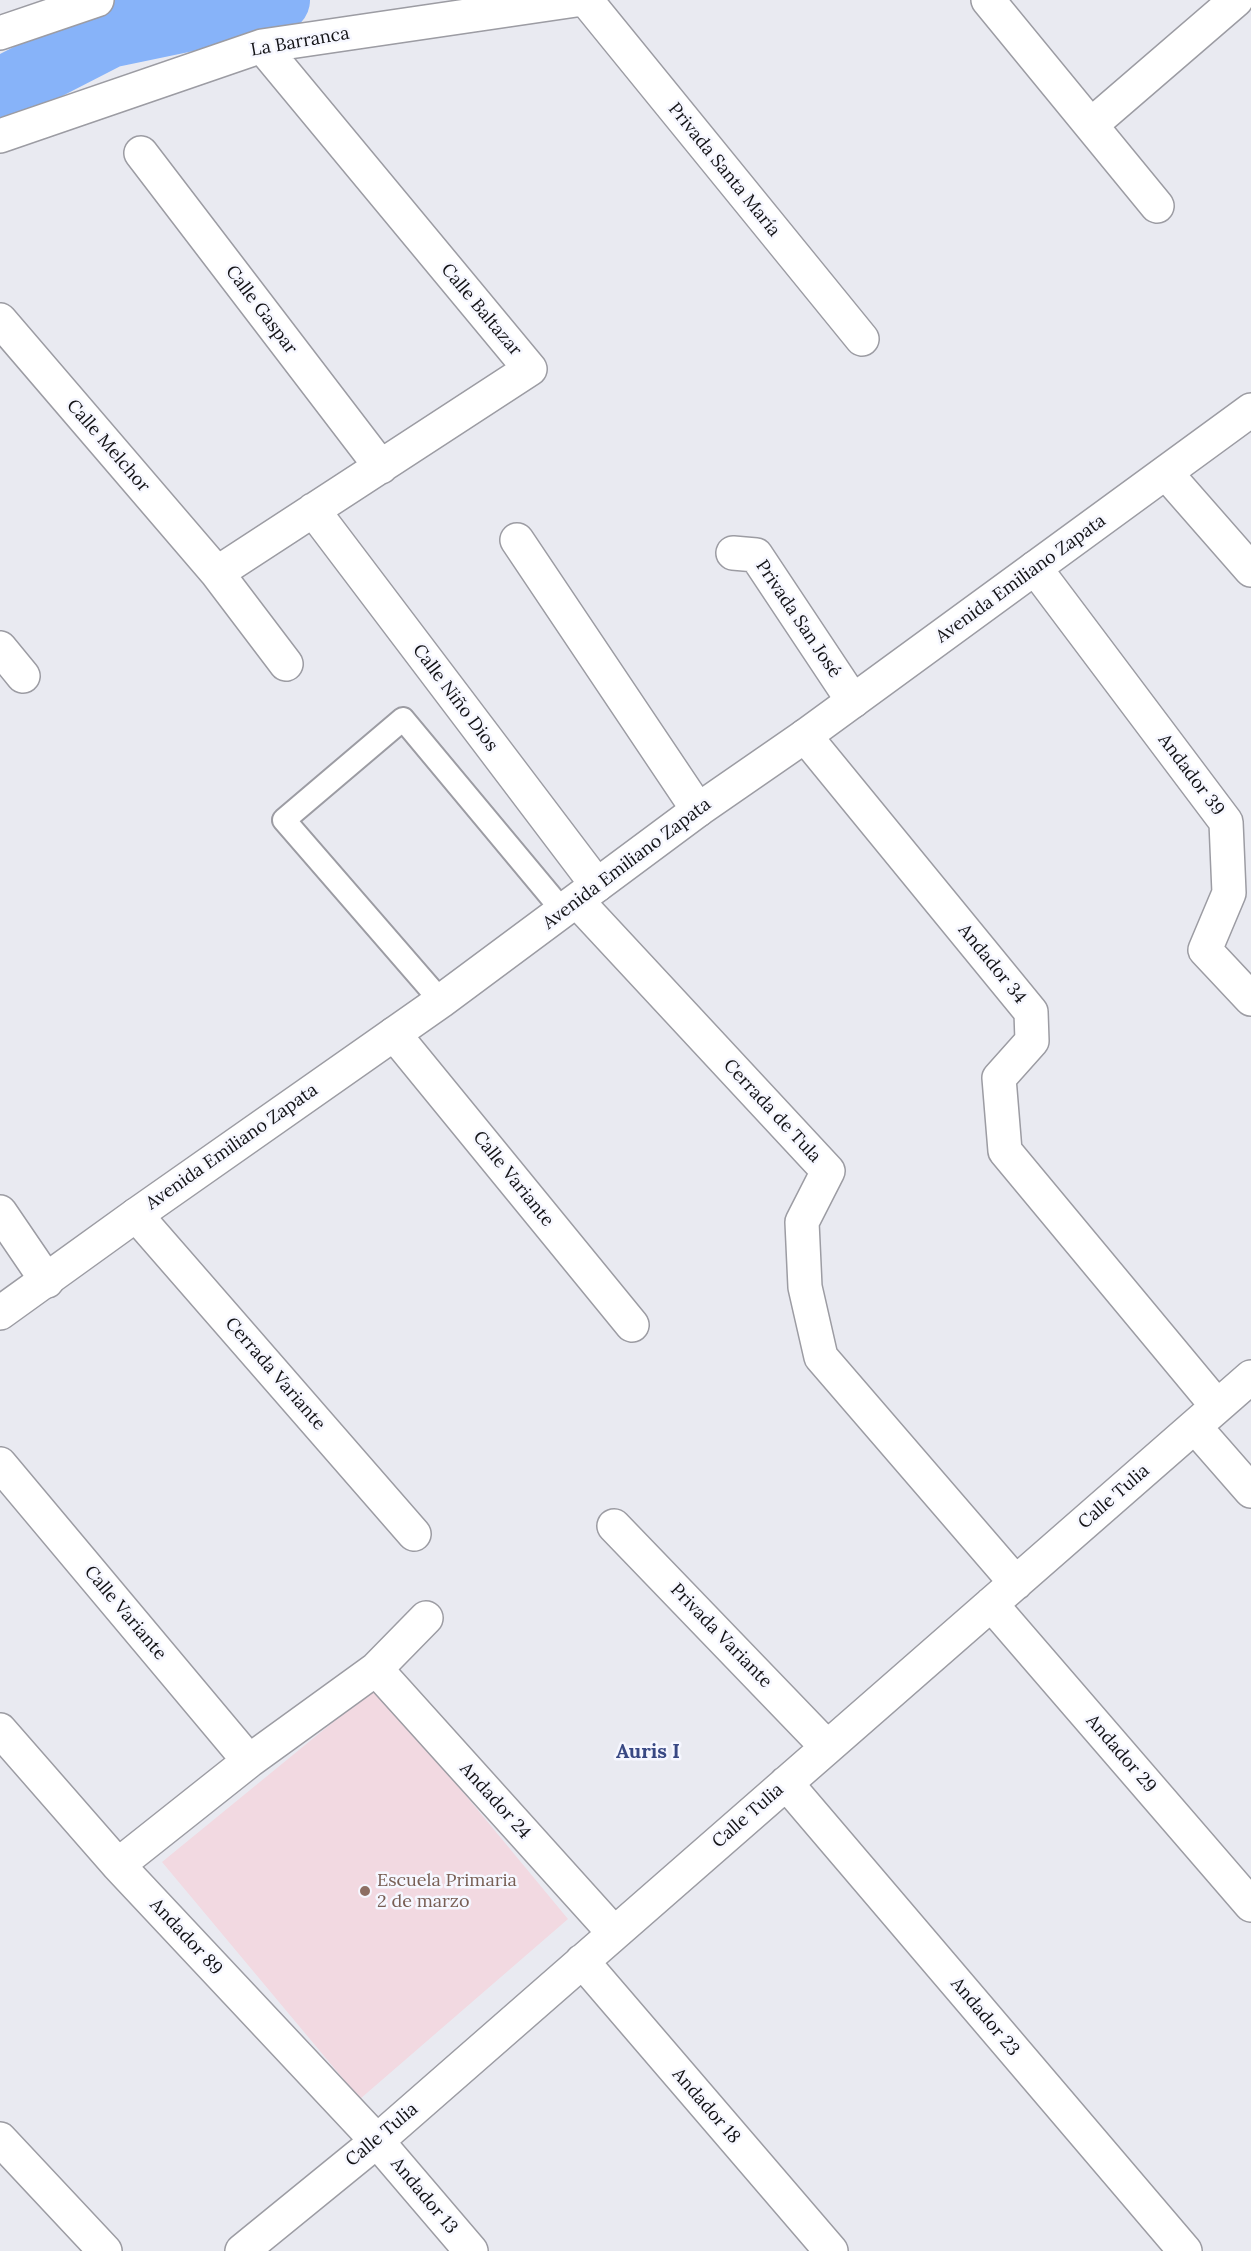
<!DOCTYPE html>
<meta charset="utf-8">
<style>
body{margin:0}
canvas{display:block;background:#e9eaf1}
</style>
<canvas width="1251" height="2251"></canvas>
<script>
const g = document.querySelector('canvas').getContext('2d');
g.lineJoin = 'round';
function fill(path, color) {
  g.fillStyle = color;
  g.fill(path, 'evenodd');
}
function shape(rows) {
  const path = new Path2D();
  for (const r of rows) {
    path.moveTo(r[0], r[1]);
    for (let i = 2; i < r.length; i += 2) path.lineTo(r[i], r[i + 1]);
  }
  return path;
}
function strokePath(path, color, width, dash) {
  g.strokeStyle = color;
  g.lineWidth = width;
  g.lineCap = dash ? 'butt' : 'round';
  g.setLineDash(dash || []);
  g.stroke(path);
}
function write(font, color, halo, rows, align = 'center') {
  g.font = font + ' Lora,serif';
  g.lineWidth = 5;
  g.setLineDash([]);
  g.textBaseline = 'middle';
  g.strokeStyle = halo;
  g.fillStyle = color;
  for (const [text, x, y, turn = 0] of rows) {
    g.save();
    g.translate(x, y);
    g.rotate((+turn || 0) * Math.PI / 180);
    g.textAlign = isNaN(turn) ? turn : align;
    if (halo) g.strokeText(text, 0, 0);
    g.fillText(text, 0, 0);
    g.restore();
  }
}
const education = shape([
 [376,1687,568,1919,360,2099,162,1862]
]);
const river = shape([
 [0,91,109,35,277,0]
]);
const service = shape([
 [441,1001,284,820,403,719,563,911]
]);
const minor = shape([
 [586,0,862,339],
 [988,0,1157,206],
 [0,33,97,0],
 [1091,125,1236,0],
 [0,136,262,46,576,0],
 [141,153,381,467],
 [0,320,217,573,286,664],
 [1166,473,1251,570],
 [313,510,597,885],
 [517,540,698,810],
 [733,553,756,555,853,701],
 [1035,568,1226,822,1229,893,1205,950,1251,999],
 [217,573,530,369,262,46],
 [0,648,23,676],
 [805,736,1031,1012,1032,1041,999,1078,1005,1151,1217,1406],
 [577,901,828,1171,802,1222,805,1287,821,1357,1016,1583],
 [394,1034,632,1325],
 [0,1212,47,1281],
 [136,1215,414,1534],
 [1195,1427,1251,1491],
 [0,1464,249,1761],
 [614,1526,827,1747],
 [991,1604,1251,1905],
 [376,1669,614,1933],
 [0,1730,118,1865,377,2141,471,2251],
 [786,1783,1185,2251],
 [118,1865,249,1761,376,1669,426,1618],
 [582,1961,831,2251],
 [0,2139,105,2251],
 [242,2251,377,2141,1251,1377]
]);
const secondary = shape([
 [0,1313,136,1215,441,1001,698,810,805,736,1251,410]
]);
const markers = [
 [365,1891,6,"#8d6e63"]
];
const streetNames = [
 ["La Barranca",300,42,-10],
 ["Privada Santa María",724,170,51],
 ["Calle Gaspar",261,310,53],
 ["Calle Baltazar",481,310,50],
 ["Calle Melchor",108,446,49],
 ["Avenida Emiliano Zapata",1021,579,-36],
 ["Privada San José",798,619,56],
 ["Calle Niño Dios",455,698,53],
 ["Andador 39",1191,775,53],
 ["Avenida Emiliano Zapata",627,864,-37],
 ["Andador 34",992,964,51],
 ["Cerrada de Tula",772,1111,47],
 ["Avenida Emiliano Zapata",232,1147,-35],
 ["Calle Variante",513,1179,51],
 ["Cerrada Variante",275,1374,49],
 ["Calle Tulia",1114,1497,-41],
 ["Calle Variante",125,1613,50],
 ["Privada Variante",721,1636,46],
 ["Andador 29",1121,1754,49],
 ["Andador 24",495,1801,48],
 ["Calle Tulia",748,1816,-41],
 ["Andador 89",186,1937,47],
 ["Andador 23",985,2017,50],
 ["Andador 18",706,2106,49],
 ["Calle Tulia",382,2135,-40],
 ["Andador 13",424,2196,50]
];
const educationNames = [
 ["Escuela Primaria",377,1881],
 ["2 de marzo",377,1902]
];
const neighbourhoodNames = [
 ["Auris I",648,1752]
];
fill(education, '#f2d9e1');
strokePath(river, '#87b3f9', 66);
strokePath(service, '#9c9ca3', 26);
strokePath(minor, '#9c9ca3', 36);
strokePath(secondary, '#9c9ca3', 36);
strokePath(service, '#fff', 22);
strokePath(minor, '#fff', 33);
strokePath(secondary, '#fff', 33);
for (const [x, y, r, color] of markers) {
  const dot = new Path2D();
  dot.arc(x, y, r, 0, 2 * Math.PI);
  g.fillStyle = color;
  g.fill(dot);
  strokePath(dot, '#f6f7ff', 2);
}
write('18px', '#121215', '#f6f7ff', streetNames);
write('18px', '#785e54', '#f6f7ff', educationNames, 'left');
write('bold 20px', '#384883', '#f6f7ff', neighbourhoodNames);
</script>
